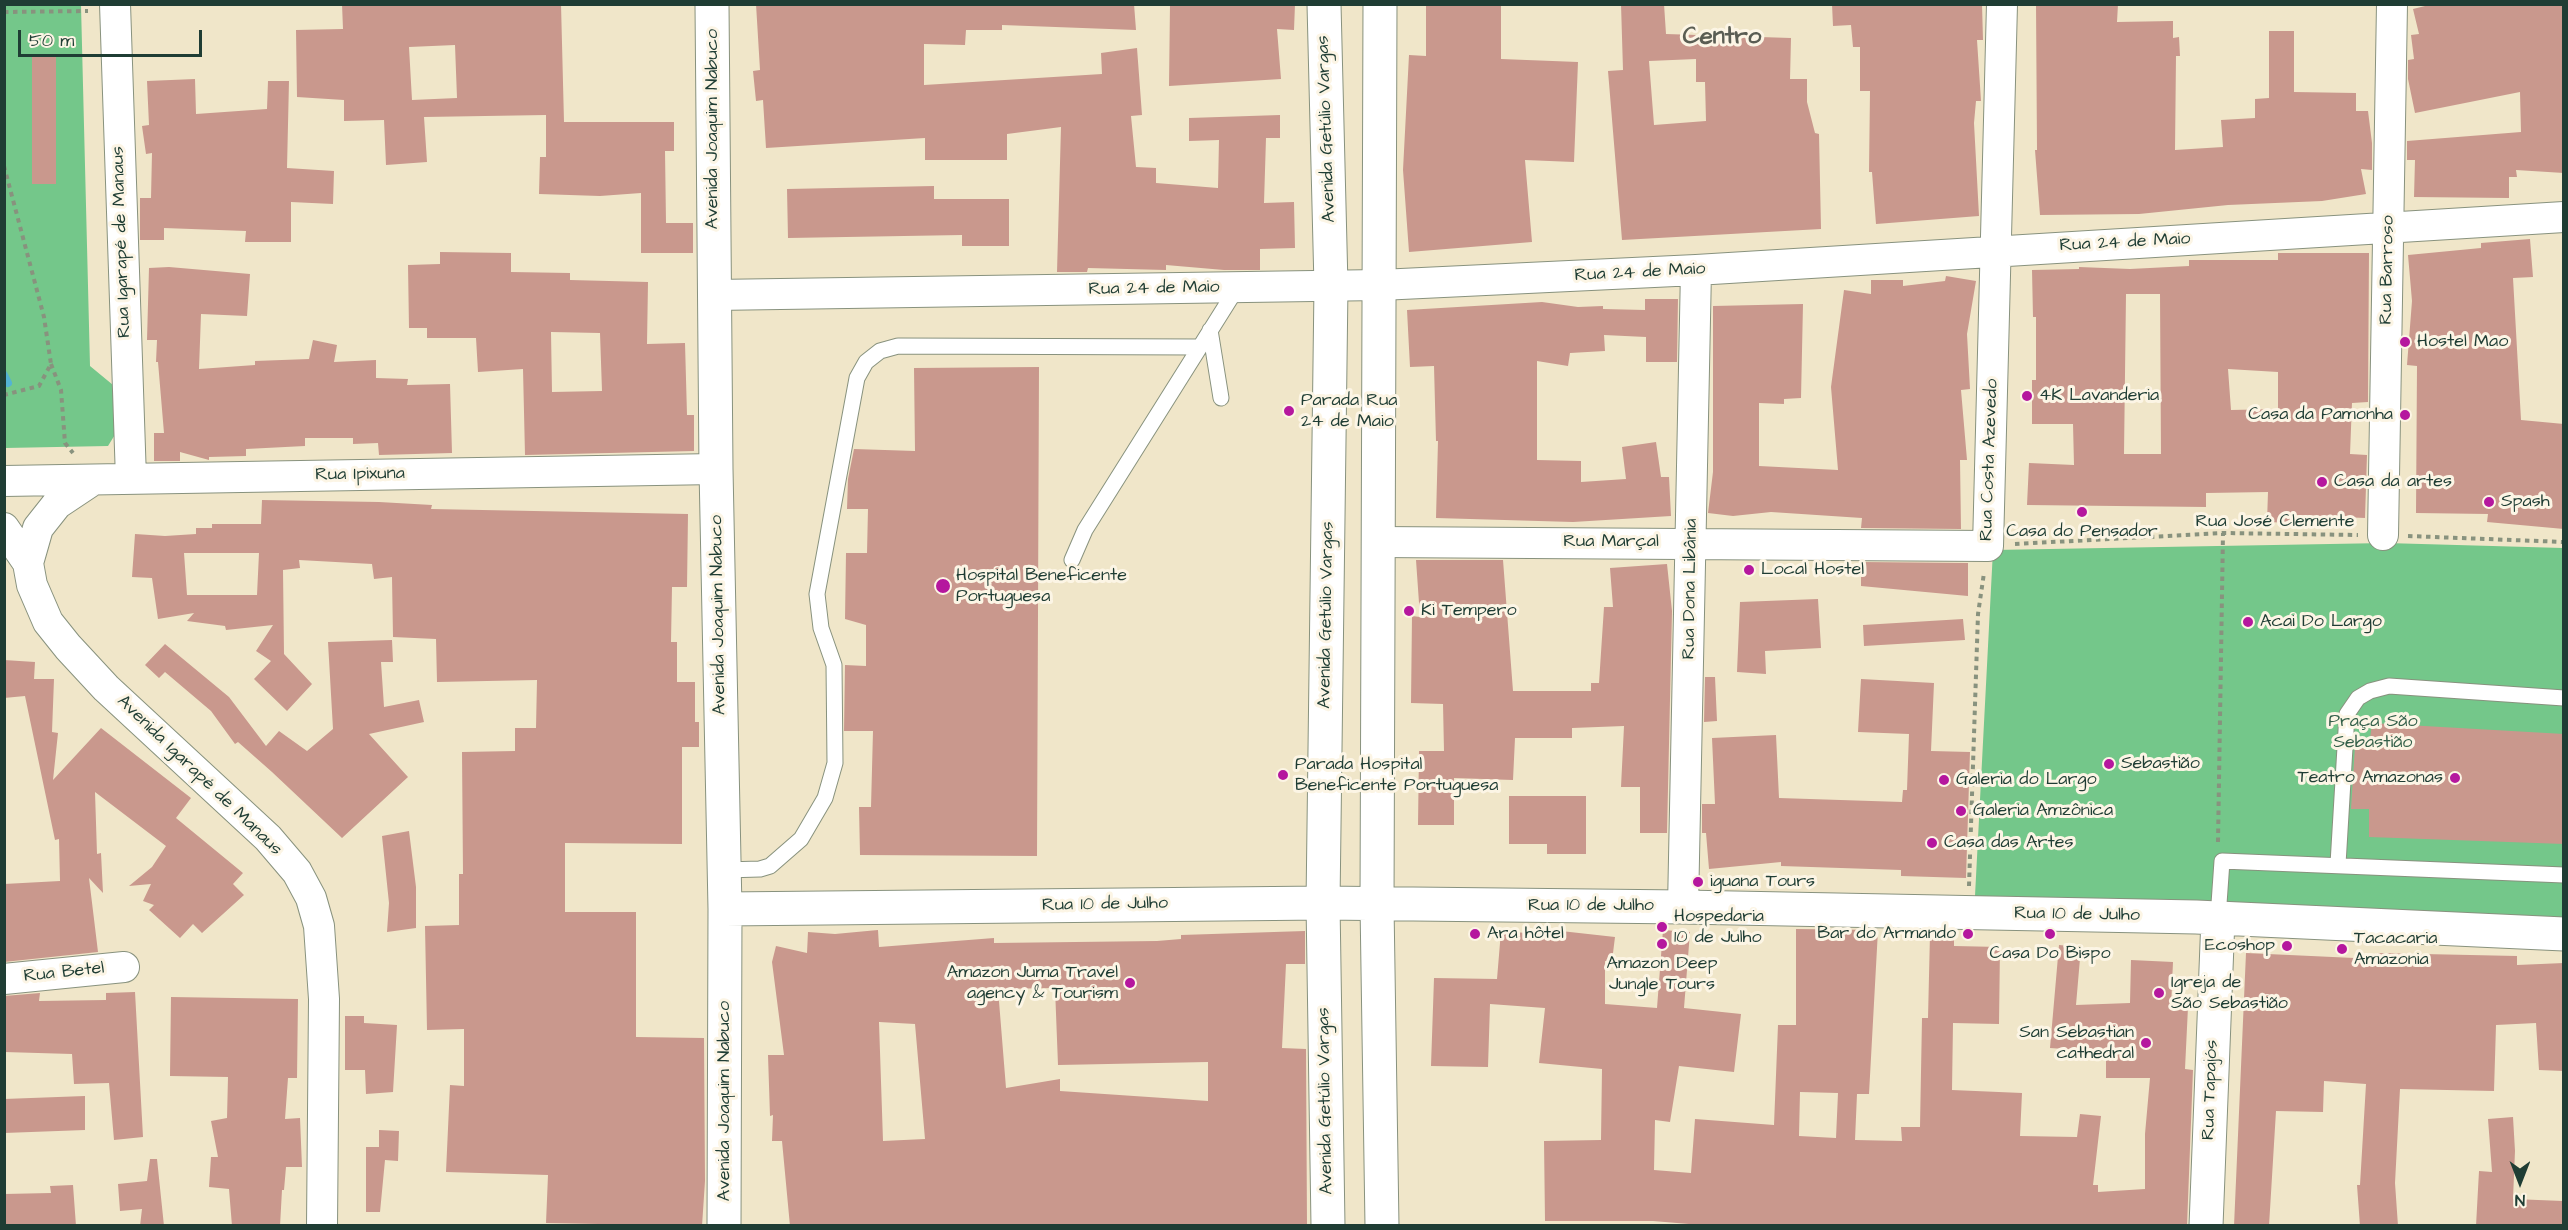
<!DOCTYPE html>
<meta charset="utf-8">
<style>
body{margin:0}
#map{position:relative;width:2568px;height:1230px;overflow:hidden;background:#f0e6c9;font-family:"Architects Daughter",sans-serif}
canvas{display:block}
.frame{position:absolute;inset:0;border:6px solid #1f3d34;pointer-events:none}
.north{position:absolute;left:2490px;top:1152px;width:60px;height:60px;-webkit-text-stroke:4px #fcf5e5;paint-order:stroke;rotate:180deg;font-size:16px;font-weight:700;line-height:24px;text-align:center;color:#1f3d34}
.north::after{content:'';display:block;margin:auto;width:21px;height:27px;background:#1f3d34;clip-path:polygon(50% 0,100% 100%,50% 72%,0 100%)}
.scale{position:absolute;left:18px;top:30px;width:184px;height:27px;box-sizing:border-box;border:3px solid #1f3d34;border-top:0;padding-left:8px;font-size:18px;line-height:21px;white-space:nowrap;color:#1f3d34;-webkit-text-stroke:4px #fcf5e5;paint-order:stroke}
</style>
<div id="map">
<canvas width="2568" height="1230"></canvas>
<div class="frame"></div>
<div class="north">N</div>
<div class="scale">50 m</div>
</div>
<script>
const g = document.querySelector('canvas').getContext('2d');
g.lineJoin = 'round';
function fill(path, color) {
  g.fillStyle = color;
  g.fill(path, 'evenodd');
}
function shape(rows) {
  const path = new Path2D();
  for (const r of rows) {
    path.moveTo(r[0], r[1]);
    for (let i = 2; i < r.length; i += 2) path.lineTo(r[i], r[i + 1]);
  }
  return path;
}
function strokePath(path, color, width, dash) {
  g.strokeStyle = color;
  g.lineWidth = width;
  g.lineCap = dash ? 'butt' : 'round';
  g.setLineDash(dash || []);
  g.stroke(path);
}
function write(font, color, halo, rows, align = 'center') {
  g.font = font + ' "Architects Daughter",sans-serif';
  g.lineWidth = 6;
  g.setLineDash([]);
  g.textBaseline = 'middle';
  g.strokeStyle = halo;
  g.fillStyle = color;
  for (const [text, x, y, turn = 0] of rows) {
    g.save();
    g.translate(x, y);
    g.rotate((+turn || 0) * Math.PI / 180);
    g.textAlign = isNaN(turn) ? turn : align;
    if (halo) g.strokeText(text, 0, 0);
    g.fillText(text, 0, 0);
    g.restore();
  }
}
const green = shape([
 [4,5,81,5,90,366,113,385,116,433,108,446,5,448],
 [2386,543,2563,548,2563,923,1974,915,1993,550]
]);
const stream = shape([
 [4,375,8,383]
]);
const building = shape([
 [342,4,561,4,564,122,674,122,674,151,665,151,666,223,693,223,693,253,641,253,641,193,600,196,539,194,540,157,546,157,546,115,424,117,427,162,386,165,384,120,344,121,344,100,297,97,296,30,343,29],
 [455,45,457,98,412,100,409,47],
 [756,4,1134,4,1136,30,1002,25,1002,30,966,30,965,45,924,44,924,85,1102,74,1101,53,1137,48,1142,115,1131,116,1136,167,1156,168,1156,183,1218,188,1219,140,1189,141,1189,118,1280,115,1280,138,1266,138,1264,203,1294,202,1295,248,1260,249,1260,270,1224,270,1166,265,1166,270,1088,268,1087,272,1057,272,1061,127,1007,134,1007,160,925,160,925,138,766,148,763,100,756,101,753,71,760,70],
 [1170,4,1295,4,1294,30,1277,29,1281,79,1169,86],
 [1426,4,1501,4,1501,59,1578,62,1574,162,1525,160,1532,242,1409,252,1403,170,1409,55,1426,56],
 [1621,4,1664,4,1666,34,1791,38,1790,79,1807,79,1807,102,1815,133,1819,134,1821,229,1622,240,1608,71,1623,70],
 [1696,59,1696,82,1705,82,1706,121,1654,125,1649,61],
 [1832,4,1982,4,1983,40,1977,40,1981,101,1976,101,1974,123,1979,216,1876,224,1872,172,1869,172,1870,91,1860,91,1860,47,1853,47,1851,25,1833,26],
 [2036,4,2118,4,2117,22,2173,21,2173,38,2179,37,2180,56,2176,56,2175,150,2223,147,2221,120,2255,118,2255,99,2269,98,2269,31,2294,31,2294,92,2356,93,2356,111,2368,111,2372,143,2372,170,2361,169,2366,194,2322,201,2228,205,2139,214,2040,215,2035,150,2037,150],
 [2433,4,2564,4,2564,173,2516,170,2517,177,2509,177,2509,198,2414,197,2415,160,2407,160,2407,141,2521,132,2520,92,2415,113,2408,79,2408,60,2414,59,2411,35,2419,34,2413,9],
 [32,55,56,55,56,184,32,184],
 [195,79,196,114,267,109,268,81,289,81,287,168,334,171,333,204,291,202,291,242,245,242,246,231,164,228,164,240,140,240,140,198,151,198,152,153,146,154,142,126,149,125,147,81],
 [934,186,934,199,1009,199,1009,246,962,246,962,235,788,238,787,189],
 [2530,239,2533,277,2513,278,2521,420,2564,424,2564,529,2487,522,2488,514,2416,513,2417,366,2407,365,2412,301,2408,255,2481,248,2481,243],
 [440,252,511,253,511,272,570,273,570,280,648,282,647,344,685,343,687,415,694,415,694,451,525,455,523,369,478,372,476,338,427,338,427,328,409,328,408,265,440,264],
 [551,332,600,333,602,391,552,392],
 [2278,253,2369,253,2368,402,2352,403,2350,454,2367,455,2365,518,2296,515,2296,523,2267,522,2268,492,2206,493,2206,507,2027,505,2029,463,2074,465,2073,424,2032,424,2032,380,2036,380,2036,317,2033,317,2032,270,2079,269,2079,267,2130,269,2189,266,2189,260,2278,260],
 [2126,294,2160,294,2161,454,2124,454],
 [2228,369,2278,372,2278,409,2231,410],
 [169,267,250,274,247,316,201,314,199,369,255,365,255,361,309,359,313,340,337,345,334,362,376,360,376,378,408,379,407,385,450,384,452,453,379,455,378,443,353,444,353,438,305,438,305,446,246,449,246,456,209,457,209,460,180,452,180,461,154,461,154,433,164,433,158,362,156,362,157,340,147,340,149,268],
 [1946,276,1976,281,1967,334,1970,389,1961,390,1967,460,1960,460,1961,529,1861,528,1862,518,1771,512,1733,516,1708,513,1713,472,1713,306,1803,304,1801,398,1784,399,1784,404,1759,403,1759,466,1838,470,1831,387,1844,290,1871,294,1871,280,1903,280,1903,286,1945,281],
 [1645,299,1678,299,1677,362,1646,362,1646,337,1604,335,1605,351,1570,353,1568,366,1537,361,1537,460,1581,461,1581,482,1626,479,1622,447,1656,442,1661,477,1669,477,1671,516,1573,522,1436,518,1438,441,1436,441,1434,366,1410,367,1407,310,1542,302,1578,307,1603,306,1603,309,1645,310],
 [1039,367,1037,856,860,855,859,807,871,807,873,731,844,731,845,665,866,666,866,625,845,619,846,553,867,553,868,509,847,509,848,479,854,449,915,451,914,368],
 [262,500,379,502,432,505,431,509,688,514,687,587,672,587,671,642,677,642,677,682,695,682,695,722,699,722,699,747,682,747,682,844,565,843,565,912,636,912,636,1037,704,1038,705,1181,702,1226,546,1223,548,1175,446,1172,450,1085,464,1086,464,1029,427,1030,425,926,459,925,459,874,463,874,462,752,515,751,515,728,536,728,537,680,437,682,436,639,393,637,392,577,374,579,372,564,299,560,300,568,283,570,284,654,312,684,287,711,254,679,271,661,256,651,273,625,226,630,225,626,187,621,194,613,158,619,152,578,132,577,135,534,165,536,196,534,196,528,212,528,212,524,261,524],
 [184,553,259,553,257,595,187,595],
 [1416,560,1503,560,1513,691,1591,691,1591,683,1599,683,1604,607,1613,607,1610,568,1667,564,1672,611,1667,833,1640,833,1640,787,1621,787,1624,726,1572,728,1572,738,1515,738,1513,780,1454,778,1454,825,1418,825,1419,751,1444,751,1443,704,1411,703,1412,616,1420,617],
 [1861,562,1968,563,1968,596,1861,586],
 [1818,599,1821,648,1765,651,1766,674,1737,672,1740,602],
 [1963,619,1965,640,1864,646,1863,625],
 [392,640,393,662,381,662,384,707,419,700,424,722,369,734,408,777,342,838,272,772,238,742,235,744,211,711,165,672,159,678,145,665,165,644,229,697,266,746,279,731,307,751,333,729,328,642],
 [4,660,35,662,34,679,54,679,52,732,58,733,53,780,101,728,191,798,176,818,243,873,233,884,244,895,202,933,193,924,180,938,149,910,154,905,143,901,151,884,129,886,152,867,166,846,95,792,97,854,101,853,103,893,89,878,98,952,4,962,4,884,60,881,59,839,55,840,25,696,4,698],
 [1705,677,1715,677,1717,721,1704,722],
 [1861,679,1934,683,1931,751,1970,752,1966,878,1901,876,1901,870,1781,866,1781,862,1709,869,1706,833,1702,833,1702,804,1715,804,1712,738,1776,735,1779,798,1902,802,1903,790,1907,790,1909,734,1858,732],
 [2372,723,2564,734,2564,844,2369,837,2369,809,2351,809,2355,746,2369,747],
 [1509,796,1586,796,1586,854,1547,854,1547,844,1509,844],
 [409,831,416,887,416,928,387,932,389,903,382,836],
 [1796,929,1878,930,1869,1094,1857,1094,1855,1140,1902,1141,1901,1127,1920,1127,1922,1018,1928,1018,1930,934,1954,935,1954,946,2000,947,1999,1024,1953,1023,1952,1090,2022,1093,2020,1136,2077,1137,2080,1114,2101,1116,2093,1185,2098,1185,2098,1192,2145,1189,2145,1134,2150,1078,2106,1078,2106,1052,2050,1048,2059,945,2081,947,2076,1005,2130,1003,2131,960,2173,962,2171,1007,2188,1007,2185,1069,2193,1070,2187,1226,1713,1226,1653,1221,1545,1221,1544,1141,1601,1140,1602,1069,1539,1063,1545,1008,1490,1004,1488,1067,1431,1066,1434,978,1497,979,1501,931,1552,935,1552,930,1615,937,1612,961,1605,961,1605,1004,1657,1008,1663,930,1690,932,1684,1008,1741,1014,1734,1072,1679,1066,1670,1122,1655,1120,1654,1170,1691,1173,1695,1119,1774,1125,1778,1025,1796,1025],
 [1800,1092,1838,1093,1836,1138,1799,1136],
 [878,930,879,947,994,938,994,943,1157,941,1181,939,1181,935,1305,931,1305,964,1286,964,1282,1048,1306,1049,1307,1226,790,1226,782,1141,772,1141,773,1115,770,1116,768,1055,784,1055,772,962,776,946,807,953,808,932,835,934],
 [1055,988,1058,1065,1208,1062,1208,1101,1060,1091,1060,1079,1006,1088,998,989],
 [879,1022,915,1024,925,1139,883,1141],
 [2246,953,2376,959,2376,953,2517,956,2517,965,2564,963,2564,1071,2539,1070,2536,1023,2496,1025,2494,1091,2400,1089,2395,1183,2398,1226,2360,1226,2357,1185,2360,1185,2366,1084,2324,1081,2323,1112,2276,1111,2269,1226,2234,1226],
 [135,992,143,1137,114,1140,109,1083,74,1084,72,1054,4,1052,4,996,40,993,39,1001,106,1000,106,993],
 [171,997,298,999,297,1078,288,1078,285,1119,300,1118,302,1167,286,1167,284,1190,282,1190,280,1226,232,1226,229,1189,209,1187,211,1157,218,1157,211,1121,227,1118,228,1077,170,1076],
 [345,1016,364,1016,364,1023,397,1025,393,1092,366,1094,365,1070,345,1070],
 [85,1096,85,1130,4,1133,4,1099],
 [2513,1117,2515,1151,2513,1199,2563,1201,2562,1226,2476,1226,2479,1171,2492,1172,2488,1119],
 [379,1130,399,1131,398,1161,385,1160,380,1212,366,1212,366,1147,379,1147],
 [150,1159,157,1159,164,1226,140,1226,142,1209,120,1211,118,1184,147,1181],
 [73,1185,76,1226,4,1226,4,1194,51,1193,50,1186]
]);
const path = shape([
 [4,12,88,11],
 [4,166,44,317,51,364,39,386,4,395],
 [51,364,61,390,65,443,73,453],
 [2408,536,2564,542],
 [2015,544,2223,533,2358,535],
 [2218,842,2223,533],
 [1969,886,1978,614,1984,573]
]);
const lane = shape([
 [1210,330,1221,398],
 [1072,560,1085,530,1237,288],
 [2338,864,2347,714,2358,698,2370,691,2389,686,2564,698],
 [725,870,760,869,770,866,801,839,825,798,835,763,834,665,821,628,817,594,857,378,866,362,880,351,898,346,1200,347],
 [2218,918,2222,861,2564,875]
]);
const street = shape([
 [115,4,131,479],
 [714,295,1380,285,1696,270,2564,217],
 [4,481,716,469],
 [4,528,28,563,32,585,48,622,68,647,106,688,268,838,297,872,311,898,319,926,324,999,322,1226],
 [2383,535,2392,4],
 [1378,542,1988,546,2002,4],
 [28,563,38,528,57,504,93,480],
 [1683,907,1696,270],
 [4,979,124,967]
]);
const secondary = shape([
 [712,4,716,469,725,909,724,1226],
 [1324,4,1331,286,1323,903,1328,1226],
 [1380,4,1377,905,1382,1226],
 [725,909,1323,903,1683,907,2196,917,2564,934],
 [2206,1226,2218,918]
]);
const markers = [
 [2405,342,6,"#b5179e"],
 [2027,396,6,"#b5179e"],
 [1289,411,6,"#b5179e"],
 [2405,415,6,"#b5179e"],
 [2322,482,6,"#b5179e"],
 [2489,502,6,"#b5179e"],
 [2082,512,6,"#b5179e"],
 [1749,570,6,"#b5179e"],
 [943,586,8,"#b5179e"],
 [1409,611,6,"#b5179e"],
 [2248,622,6,"#b5179e"],
 [2109,764,6,"#b5179e"],
 [1283,775,6,"#b5179e"],
 [2455,778,6,"#b5179e"],
 [1944,780,6,"#b5179e"],
 [1961,811,6,"#b5179e"],
 [1932,843,6,"#b5179e"],
 [1698,882,6,"#b5179e"],
 [1662,927,6,"#b5179e"],
 [1475,934,6,"#b5179e"],
 [1968,934,6,"#b5179e"],
 [2050,934,6,"#b5179e"],
 [1662,944,6,"#b5179e"],
 [2287,946,6,"#b5179e"],
 [2342,949,6,"#b5179e"],
 [1130,983,6,"#b5179e"],
 [2159,993,6,"#b5179e"],
 [2146,1043,6,"#b5179e"]
];
const streetNames = [
 ["Avenida Joaquim Nabuco",713,129,-90],
 ["Avenida Getúlio Vargas",1327,129,-92],
 ["Rua Igarapé de Manaus",122,242,-92],
 ["Rua 24 de Maio",2125,243,-3],
 ["Rua Barroso",2388,270,-89],
 ["Rua 24 de Maio",1640,273,-3],
 ["Rua 24 de Maio",1154,289,-1],
 ["Rua Costa Azevedo",1990,460,-88],
 ["Rua Ipixuna",360,475,-1],
 ["Rua José Clemente",2275,522],
 ["Rua Marçal",1611,542],
 ["Rua Dona Libânia",1691,589,-89],
 ["Avenida Joaquim Nabuco",719,615,-91],
 ["Avenida Getúlio Vargas",1327,615,-89],
 ["Avenida Igarapé de Manaus",199,776,44],
 ["Rua 10 de Julho",1105,905,-1],
 ["Rua 10 de Julho",1591,906],
 ["Rua 10 de Julho",2077,915,1],
 ["Rua Betel",64,973,-6],
 ["Rua Tapajós",2211,1090,-88],
 ["Avenida Joaquim Nabuco",725,1101,-90],
 ["Avenida Getúlio Vargas",1326,1101,-91]
];
const poiNames = [
 ["Hostel Mao",2417,342],
 ["4K Lavanderia",2039,396],
 ["Parada Rua",1301,401],
 ["24 de Maio",1301,422],
 ["Casa da Pamonha",2393,415,"right"],
 ["Casa da artes",2334,482],
 ["Spash",2501,502],
 ["Casa do Pensador",2082,532,"center"],
 ["Local Hostel",1761,570],
 ["Hospital Beneficente",956,576],
 ["Portuguesa",956,597],
 ["Ki Tempero",1421,611],
 ["Acai Do Largo",2260,622],
 ["Sebastião",2121,764],
 ["Parada Hospital",1295,765],
 ["Beneficente Portuguesa",1295,786],
 ["Teatro Amazonas",2443,778,"right"],
 ["Galeria do Largo",1956,780],
 ["Galeria Amzônica",1973,811],
 ["Casa das Artes",1944,843],
 ["iguana Tours",1710,882],
 ["Hospedaria",1674,917],
 ["10 de Julho",1674,938],
 ["Ara hôtel",1487,934],
 ["Bar do Armando",1956,934,"right"],
 ["Tacacaria",2354,939],
 ["Amazonia",2354,960],
 ["Ecoshop",2275,946,"right"],
 ["Casa Do Bispo",2050,954,"center"],
 ["Amazon Deep",1662,964,"center"],
 ["Jungle Tours",1662,985,"center"],
 ["Amazon Juma Travel",1118,973,"right"],
 ["agency & Tourism",1118,994,"right"],
 ["Igreja de",2171,983],
 ["São Sebastião",2171,1004],
 ["San Sebastian",2134,1033,"right"],
 ["cathedral",2134,1054,"right"]
];
const parkNames = [
 ["Praça São",2373,722],
 ["Sebastião",2373,743]
];
const districtNames = [
 ["Centro",1722,38]
];
fill(green, '#74c78a');
strokePath(stream, '#54b3d3', 8);
fill(building, '#c9988d');
strokePath(lane, '#88927e', 17);
strokePath(street, '#88927e', 32);
strokePath(secondary, '#88927e', 35);
strokePath(path, '#88927e', 4, [4.5, 4.5]);
strokePath(lane, '#fff', 15);
strokePath(street, '#fff', 30);
strokePath(secondary, '#fff', 33);
for (const [x, y, r, color] of markers) {
  const dot = new Path2D();
  dot.arc(x, y, r, 0, 2 * Math.PI);
  g.fillStyle = color;
  g.fill(dot);
  strokePath(dot, '#fcf5e5', 2);
}
write('18px', '#1f3d34', '#fcf5e5', streetNames);
write('18px', '#1f3d34', '#fcf5e5', poiNames, 'left');
write('18px', '#34604a', '#fcf5e5', parkNames);
write('bold 24px', '#5a5d53', '#fcf5e5', districtNames);
</script>
